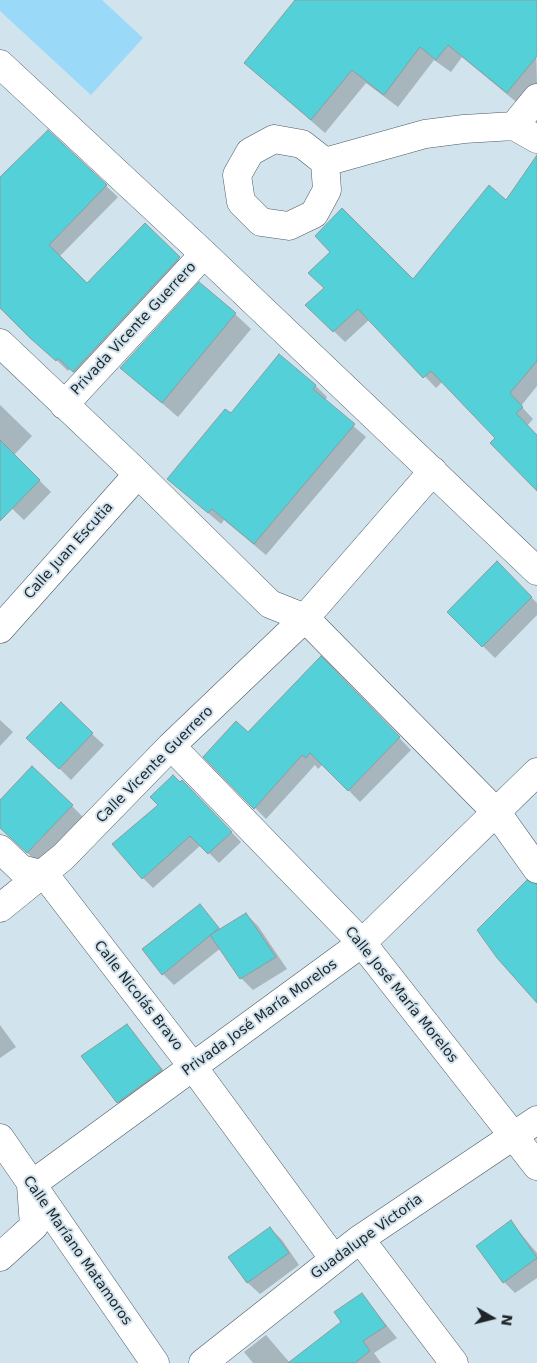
<!DOCTYPE html>
<meta charset="utf-8">
<style>
body{margin:0}
#map{position:relative;width:537px;height:1363px;overflow:hidden;background:#d1e3ed;font-family:"DejaVu Sans",sans-serif}
canvas{display:block}
.north{position:absolute;left:467px;top:1293px;width:50px;height:50px;-webkit-text-stroke:4px #d1e3ed;paint-order:stroke;rotate:98deg;font-size:14px;font-weight:700;line-height:20px;text-align:center;color:#1e2428}
.north::after{content:'';display:block;margin:auto;width:18px;height:22px;background:#1e2428;clip-path:polygon(50% 0,100% 100%,50% 72%,0 100%)}
</style>
<div id="map">
<canvas width="537" height="1363"></canvas>
<div class="north">N</div>
</div>
<script>
const g = document.querySelector('canvas').getContext('2d');
g.lineJoin = 'round';
function fill(path, color) {
  g.fillStyle = color;
  g.fill(path, 'evenodd');
}
function shape(rows) {
  const path = new Path2D();
  for (const r of rows) {
    path.moveTo(r[0], r[1]);
    for (let i = 2; i < r.length; i += 2) path.lineTo(r[i], r[i + 1]);
  }
  return path;
}
function strokePath(path, color, width, dash) {
  g.strokeStyle = color;
  g.lineWidth = width;
  g.lineCap = dash ? 'butt' : 'round';
  g.setLineDash(dash || []);
  g.stroke(path);
}
function write(font, color, halo, rows, align = 'center') {
  g.font = font + ' "DejaVu Sans",sans-serif';
  g.lineWidth = 4;
  g.setLineDash([]);
  g.textBaseline = 'middle';
  g.strokeStyle = halo;
  g.fillStyle = color;
  for (const [text, x, y, turn = 0] of rows) {
    g.save();
    g.translate(x, y);
    g.rotate((+turn || 0) * Math.PI / 180);
    g.textAlign = isNaN(turn) ? turn : align;
    if (halo) g.strokeText(text, 0, 0);
    g.fillText(text, 0, 0);
    g.restore();
  }
}
const green = shape([
 [0,0,102,0,143,38,91,95,0,11]
]);
const shadow = shape([
 [297,0,535,0,537,86,521,106,462,57,451,72,434,60,398,107,366,83,325,133,245,63],
 [48,132,118,197,59,257,87,285,145,225,190,270,85,383,70,369,68,371,0,306,0,179],
 [537,164,537,386,521,406,533,419,527,426,537,436,537,488,496,438,443,381,436,388,370,319,345,342,307,305,413,281,507,201],
 [235,314,251,329,178,417,121,368],
 [279,355,316,386,327,397,325,401,366,437,266,555,224,520,221,524,181,490,231,415],
 [0,405,32,436,14,455,51,492,24,520,5,502,0,508],
 [497,563,537,603,537,615,495,658,448,612],
 [321,658,411,750,360,802,323,764,318,769,315,765,266,819,205,757,248,733],
 [0,720,13,732,0,746],
 [92,734,104,745,71,780,40,749],
 [182,782,241,842,219,863,201,845,153,888,143,878,160,805],
 [0,802,72,806,83,817,39,864,0,827],
 [200,905,221,930,246,914,258,926,287,969,253,990,241,978,221,948,174,985,163,974],
 [0,1025,16,1047,0,1058],
 [126,1025,173,1082,130,1113,118,1102],
 [511,1222,537,1253,537,1278,515,1293,504,1282],
 [270,1228,282,1240,299,1265,260,1294,248,1283,230,1257],
 [362,1295,397,1338,374,1353,381,1363,253,1363,244,1352,266,1335,290,1363,343,1322]
]);
const building = shape([
 [295,0,537,0,537,56,507,93,448,45,436,60,420,47,384,95,352,70,311,120,244,63,295,0],
 [48,130,107,185,49,245,87,283,145,223,180,257,73,372,58,358,56,361,30,338,0,308,0,177,48,130],
 [537,155,537,361,510,393,523,407,516,413,537,435,537,491,490,443,495,438,431,371,423,378,358,309,333,332,305,305,324,288,308,273,330,252,315,236,342,208,413,279,489,185,506,200,537,155],
 [199,282,236,313,162,403,120,368,199,282],
 [279,354,316,385,313,389,355,424,254,544,212,509,208,513,167,479,225,409,231,413,279,354],
 [0,440,40,480,0,521,0,440],
 [497,561,532,597,482,647,447,612,497,561],
 [321,656,400,737,348,791,310,753,306,758,302,755,254,809,203,757,236,721,248,732,321,656],
 [61,702,93,733,59,769,26,738,61,702],
 [32,766,73,805,27,853,0,828,0,800,32,766],
 [173,775,180,782,182,780,232,832,208,854,190,836,142,879,112,844,158,805,150,797,173,775],
 [527,880,537,884,537,1003,497,958,477,930,527,880],
 [200,904,219,928,162,975,142,949,200,904],
 [246,913,276,957,240,979,210,935,246,913],
 [127,1024,162,1070,117,1103,81,1056,127,1024],
 [511,1220,537,1258,503,1283,476,1246,511,1220],
 [270,1227,289,1253,247,1283,228,1257,270,1227],
 [362,1293,386,1326,363,1341,370,1351,355,1363,288,1363,341,1322,334,1312,362,1293]
]);
const minor = shape([
 [0,64,204,254,537,571],
 [514,126,537,98],
 [274,139,302,144,325,162,327,190,314,214,289,226,261,222,241,202,237,175,250,152,274,139],
 [325,162,425,134,464,129,514,126,537,139],
 [0,343,138,474,270,604,305,618,497,813,537,869],
 [64,405,204,254],
 [0,629,138,474],
 [171,746,362,943,537,1166],
 [0,849,21,869,45,875,193,1067,334,1259],
 [0,908,63,857,171,746,305,618,433,471],
 [0,1138,155,1363],
 [360,1239,454,1363],
 [0,1257,34,1226,31,1185,362,943,537,772],
 [203,1363,360,1239,537,1120]
]);
const streetNames = [
 ["Privada Vicente Guerrero",134,329,-47],
 ["Calle Juan Escutia",69,551,-48],
 ["Calle Vicente Guerrero",155,765,-45],
 ["Calle José María Morelos",401,995,51],
 ["Calle Nicolás Bravo",138,996,52],
 ["Privada José María Morelos",260,1018,-36],
 ["Guadalupe Victoria",367,1237,-36],
 ["Calle Maríano Matamoros",77,1251,55]
];
fill(green, '#9ad9f8');
fill(shadow, '#0003');
fill(building, '#54d1d8');
strokePath(building, '#899d9e', 1);
strokePath(minor, '#4b5b63', 29);
strokePath(minor, '#fff', 28);
write('14px', '#1e2428', '#d1e3ed', streetNames);
</script>
